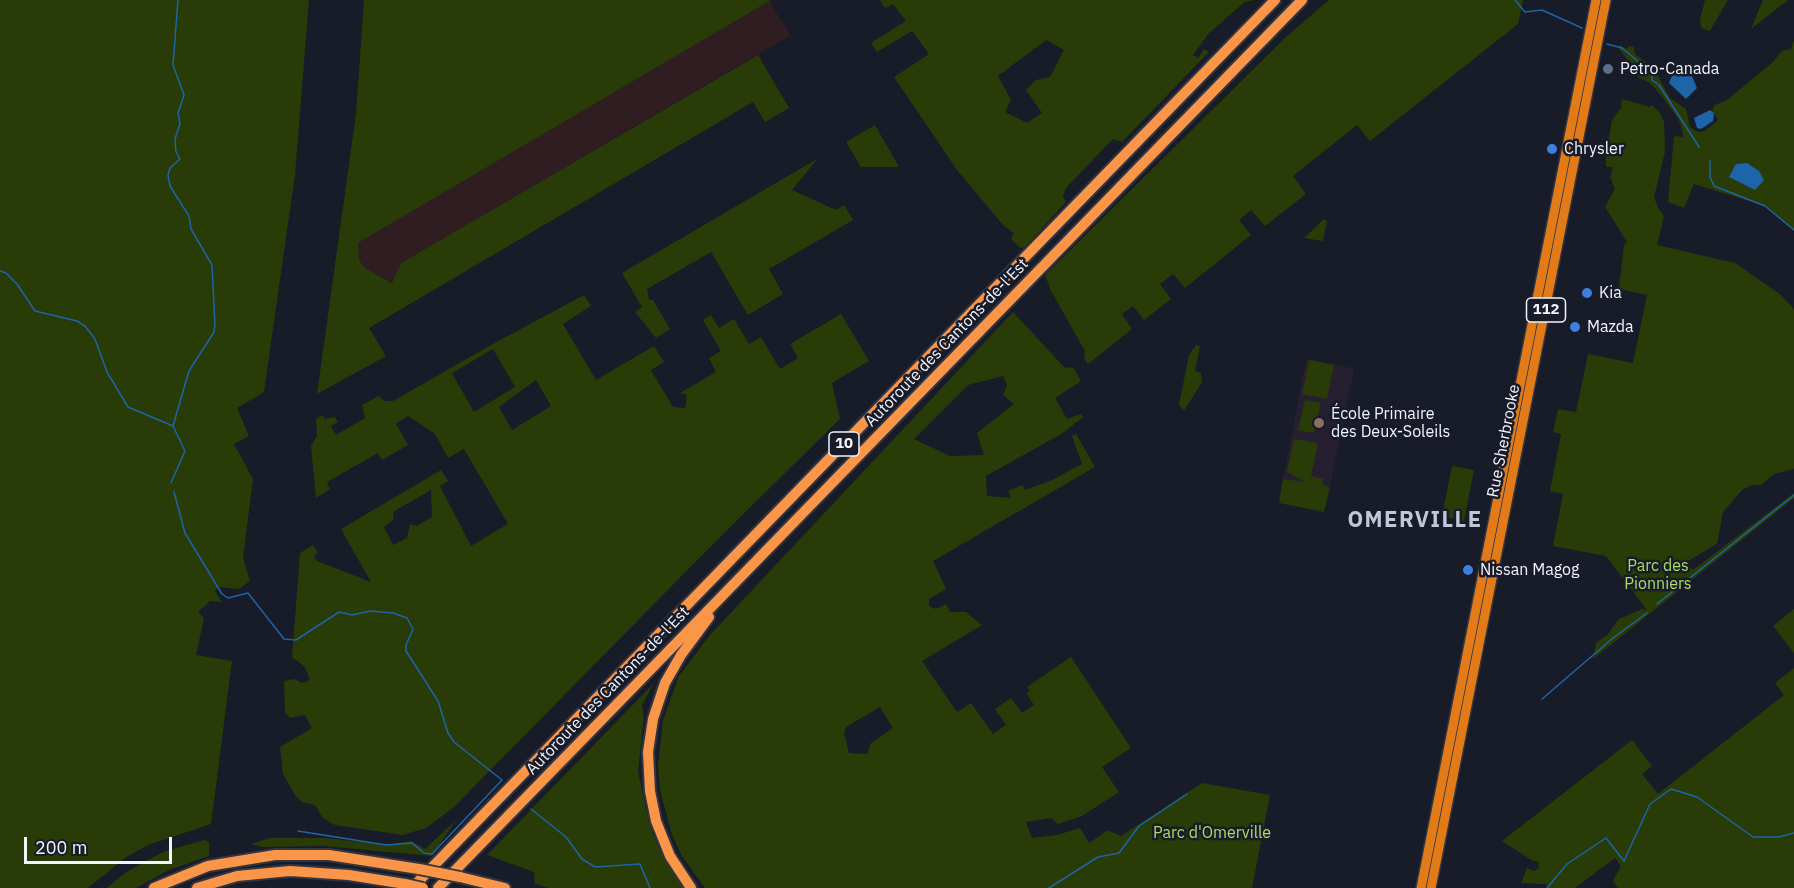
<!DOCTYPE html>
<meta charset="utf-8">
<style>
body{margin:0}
#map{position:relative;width:1794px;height:888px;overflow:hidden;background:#181b28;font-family:"IBM Plex Sans",sans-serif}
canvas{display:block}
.scale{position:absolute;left:24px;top:837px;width:148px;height:27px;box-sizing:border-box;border:3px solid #f2f4fd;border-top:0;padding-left:8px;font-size:18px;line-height:21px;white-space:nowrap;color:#f2f4fd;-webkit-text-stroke:4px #181b28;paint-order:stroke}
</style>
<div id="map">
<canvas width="1794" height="888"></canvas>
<div class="scale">200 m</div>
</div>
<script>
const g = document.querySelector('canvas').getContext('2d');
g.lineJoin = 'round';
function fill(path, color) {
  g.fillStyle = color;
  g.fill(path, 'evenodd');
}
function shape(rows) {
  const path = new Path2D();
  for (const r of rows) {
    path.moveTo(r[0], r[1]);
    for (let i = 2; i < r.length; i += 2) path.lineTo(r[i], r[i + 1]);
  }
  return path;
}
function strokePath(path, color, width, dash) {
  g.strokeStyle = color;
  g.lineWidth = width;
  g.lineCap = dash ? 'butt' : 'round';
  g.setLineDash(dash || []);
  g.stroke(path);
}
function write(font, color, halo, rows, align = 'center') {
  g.font = font + ' "IBM Plex Sans",sans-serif';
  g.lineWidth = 5;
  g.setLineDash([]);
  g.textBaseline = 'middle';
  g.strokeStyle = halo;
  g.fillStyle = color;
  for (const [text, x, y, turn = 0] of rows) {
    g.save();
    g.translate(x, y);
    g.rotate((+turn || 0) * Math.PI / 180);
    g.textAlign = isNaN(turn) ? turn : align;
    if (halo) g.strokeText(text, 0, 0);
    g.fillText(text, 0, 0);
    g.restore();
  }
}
const industrial = shape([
 [769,1,791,35,401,263,393,283,365,268,359,260,358,243]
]);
const education = shape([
 [1309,359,1352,368,1354,370,1330,487,1283,479,1306,360]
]);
const green = shape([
 [0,0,309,0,295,175,264,392,237,408,249,436,234,444,253,479,243,558,250,581,239,589,219,587,215,591,222,602,210,601,198,612,204,618,196,655,232,661,211,824,148,845,125,858,88,888,0,888],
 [364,0,771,0,358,243,359,260,365,268,392,283,401,263,758,55,789,108,765,122,753,102,369,328,386,356,317,394,356,114],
 [880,0,1254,0,1245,2,1209,33,1193,55,1198,58,1204,49,1209,52,1122,142,1113,139,1066,188,1063,196,1066,202,1025,247,1020,248,1011,239,1014,233,1004,226,957,170,894,77,929,54,912,31,877,52,871,43,906,21,893,4,885,8],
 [1046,40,1064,50,1050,77,1036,80,1026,90,1042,113,1027,123,1005,112,1011,100,998,76],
 [1329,0,1523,0,1518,24,1370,141,1357,125,1293,176,1306,194,1265,226,1251,210,1239,220,1251,235,1185,288,1173,274,1160,284,1171,299,1144,320,1133,306,1122,314,1132,329,1088,364,1084,358,1085,351,1051,291,1045,275,1288,35],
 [1705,0,1728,0,1710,31,1701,28,1700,20],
 [1763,0,1788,0,1751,29],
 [1794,39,1794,230,1765,206,1694,184,1684,208,1668,202,1674,136,1683,137,1682,129,1678,118,1660,94,1650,83,1639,78,1630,67,1630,63,1619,49,1620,45,1627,49,1629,46,1634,47,1635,54,1654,69,1670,98,1686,109,1690,127,1698,132,1705,131,1718,120,1712,110,1715,105,1727,100,1772,63,1782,51,1791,49],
 [1622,99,1650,107,1652,105,1660,113,1664,122,1665,152,1654,197,1658,208,1664,216,1657,245,1735,263,1781,295,1794,309,1794,469,1774,474,1761,485,1752,485,1742,490,1723,512,1717,544,1686,562,1693,570,1794,493,1794,498,1593,659,1596,643,1608,634,1619,619,1642,609,1647,610,1606,556,1553,546,1563,494,1550,491,1561,434,1553,432,1558,409,1576,412,1588,354,1633,363,1647,295,1619,289,1624,245,1627,242,1605,207,1615,189,1610,177,1613,167,1606,167,1606,154,1612,120,1621,108],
 [875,125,899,167,861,167,846,142],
 [817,159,792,190,836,210,844,205,853,220,769,269,783,294,748,315,711,252,647,289,649,300,653,300,670,329,656,338,635,312,642,307,622,273],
 [1324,219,1327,221,1323,241,1304,238],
 [584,295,591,306,563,324,596,380,654,346,664,362,651,370,673,407,685,408,687,395,680,393,716,372,709,358,721,351,703,320,711,315,719,328,734,319,749,344,761,337,780,369,798,358,790,344,841,314,869,361,832,383,840,419,722,535,453,808,426,828,403,835,335,825,323,818,315,805,302,802,295,795,283,774,280,747,312,728,305,715,290,718,285,712,284,681,294,679,302,683,310,680,305,667,292,657,300,553,313,545,318,553,314,556,317,561,371,582,341,529,441,470,448,481,440,486,471,546,508,524,464,449,448,458,435,434,408,416,396,424,408,445,382,460,378,453,327,482,330,489,316,498,311,446,317,436,316,419,322,415,325,419,335,417,338,422,331,426,336,435,365,418,362,405,379,396,384,401,393,401,491,345],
 [493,349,515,387,474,412,452,373],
 [536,380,551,406,512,430,499,407],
 [431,490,432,517,417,526,410,524,407,538,393,545,384,527,394,519,393,512],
 [1013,312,1065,368,1073,367,1081,381,1055,398,1067,419,1081,414,1083,417,1063,433,986,476,987,496,1011,498,1008,491,1022,485,1025,490,1050,481,1082,464,1072,436,1076,434,1095,467,933,561,946,589,929,599,929,606,936,609,946,604,950,612,966,612,982,625,922,661,957,712,971,703,993,734,1006,725,995,709,1011,698,1022,713,1034,705,1026,693,1030,691,1027,687,1071,657,1131,748,1102,767,1119,792,1082,816,1058,824,1051,818,1026,822,1032,838,1057,835,1080,828,1089,843,1108,830,1121,836,1202,783,1270,795,1252,888,705,888,682,856,672,835,660,790,658,766,663,720,679,676,710,635],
 [1003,376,1007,385,1003,395,1014,404,977,433,984,455,950,456,914,439,968,385],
 [880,707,893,728,871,743,867,754,849,753,844,733,846,727],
 [1196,345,1200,346,1195,371,1201,373,1202,382,1184,411,1179,405,1189,355],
 [1309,360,1334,365,1327,399,1302,394],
 [1305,400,1321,403,1314,433,1298,430],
 [1294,439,1318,443,1311,476,1323,479,1322,485,1330,487,1324,512,1279,503,1283,479,1305,482,1287,472],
 [1452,466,1474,470,1464,521,1442,516],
 [1794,609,1794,653,1773,626],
 [1794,668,1794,888,1618,888,1613,881,1621,866,1615,858,1575,888,1547,888,1548,886,1545,884,1521,883,1527,868,1534,871,1539,868,1538,861,1533,861,1502,841,1632,740,1652,766,1642,774,1658,794,1784,695,1775,683],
 [654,683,642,705,644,717,638,771,649,823,659,848,685,888,549,888,535,884,534,872,487,855],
 [456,820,432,856,324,846,262,847,251,844,269,838,326,838,386,845,411,841,425,849],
 [204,840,209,842,209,856,169,870,136,888,107,888,126,872,163,852]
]);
const water = shape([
 [1676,65,1689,69,1697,88,1686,99,1669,83],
 [1710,110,1714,113,1713,121,1701,129,1697,128,1694,118],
 [1747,163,1759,171,1764,180,1755,190,1729,177,1736,164]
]);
const stream = shape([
 [1515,0,1525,12,1542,10,1582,28],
 [1607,44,1622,48,1652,73,1652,80,1659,85,1699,147],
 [1710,161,1710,177,1714,186,1765,206,1794,230],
 [0,271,6,273,17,284,35,311,77,321,85,326,95,339,107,372,128,407,173,426],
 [171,483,185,451,173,426,189,371,214,332,215,325,212,265,191,229,189,216,170,186,168,175,170,168,180,159,176,152,175,139,180,124,178,113,184,95,173,65,178,0],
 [174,492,185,533,222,594,228,598,248,593,284,639,296,640,339,612,352,615,370,611,393,613,407,618,413,629,406,645,406,651,438,701,448,733,454,742,502,780,432,854,424,853,412,843,386,845,298,831],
 [1657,604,1794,495],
 [1542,699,1613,638,1647,613],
 [531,809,566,837,582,859,595,867,640,864,650,888],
 [1049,888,1098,857,1119,853,1139,826,1187,794],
 [1547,888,1567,864,1606,838,1624,861,1650,804,1671,789,1697,797,1753,837,1779,837,1794,833]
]);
const primary = shape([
 [1421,888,1596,0],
 [1431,888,1606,0]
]);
const motorway = shape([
 [460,877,505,888],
 [154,888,208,866,275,855,329,855,419,869],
 [197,888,237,876,290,871,349,875,405,884],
 [412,888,1275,0],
 [438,888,1302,0],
 [691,888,670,856,656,821,650,791,648,752,653,719,665,683,681,655,709,617]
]);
const motorwayBridge = shape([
 [419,869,460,877],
 [405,884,423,888]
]);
const markers = [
 [1608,69,6,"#5c6f8a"],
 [1552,149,6,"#3f7fe0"],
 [1587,293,6,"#3f7fe0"],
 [1575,327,6,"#3f7fe0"],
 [1319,423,6,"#8d6e63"],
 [1468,570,6,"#3f7fe0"]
];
const shields = [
 [1546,310,39],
 [844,444,30]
];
const shieldNames = [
 ["112",1546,310],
 ["10",844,444]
];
const poiNames = [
 ["Petro-Canada",1620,69],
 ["Chrysler",1564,149],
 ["Kia",1599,293],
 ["Mazda",1587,327],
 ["École Primaire",1331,414],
 ["des Deux-Soleils",1331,432],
 ["Nissan Magog",1480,570]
];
const streetNames = [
 ["Autoroute des Cantons-de-l'Est",947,343,-46],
 ["Rue Sherbrooke",1504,441,-79],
 ["Autoroute des Cantons-de-l'Est",608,691,-46]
];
const parkNames = [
 ["Parc des",1658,566],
 ["Pionniers",1658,584],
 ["Parc d'Omerville",1212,833]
];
const districtNames = [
 ["OMERVILLE",1415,521]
];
fill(industrial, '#2f1d22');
fill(education, '#261f2f');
fill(green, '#293c07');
fill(water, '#1d64a9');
strokePath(stream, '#1d64a9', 1.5);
strokePath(primary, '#323542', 12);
strokePath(motorway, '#323542', 14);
strokePath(primary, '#e37a18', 9);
strokePath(motorway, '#fb9648', 10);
strokePath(motorwayBridge, '#323542', 14, []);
strokePath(motorwayBridge, '#fb9648', 10);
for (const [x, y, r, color] of markers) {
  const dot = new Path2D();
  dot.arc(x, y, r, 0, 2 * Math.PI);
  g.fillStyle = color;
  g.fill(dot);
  strokePath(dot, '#181b28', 2);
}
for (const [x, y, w] of shields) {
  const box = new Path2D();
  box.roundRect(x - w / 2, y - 12, w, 24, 4.5);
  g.fillStyle = '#181b28';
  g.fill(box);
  strokePath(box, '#f2f4fd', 1.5);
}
write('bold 15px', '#f2f4fd', null, shieldNames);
write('16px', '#f2f4fd', '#181b28', poiNames, 'left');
write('16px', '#f2f4fd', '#181b28', streetNames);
write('16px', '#acdd63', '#181b28', parkNames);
g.letterSpacing = '1.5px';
write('bold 22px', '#c2c6d8', '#181b28', districtNames);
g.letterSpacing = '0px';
</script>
